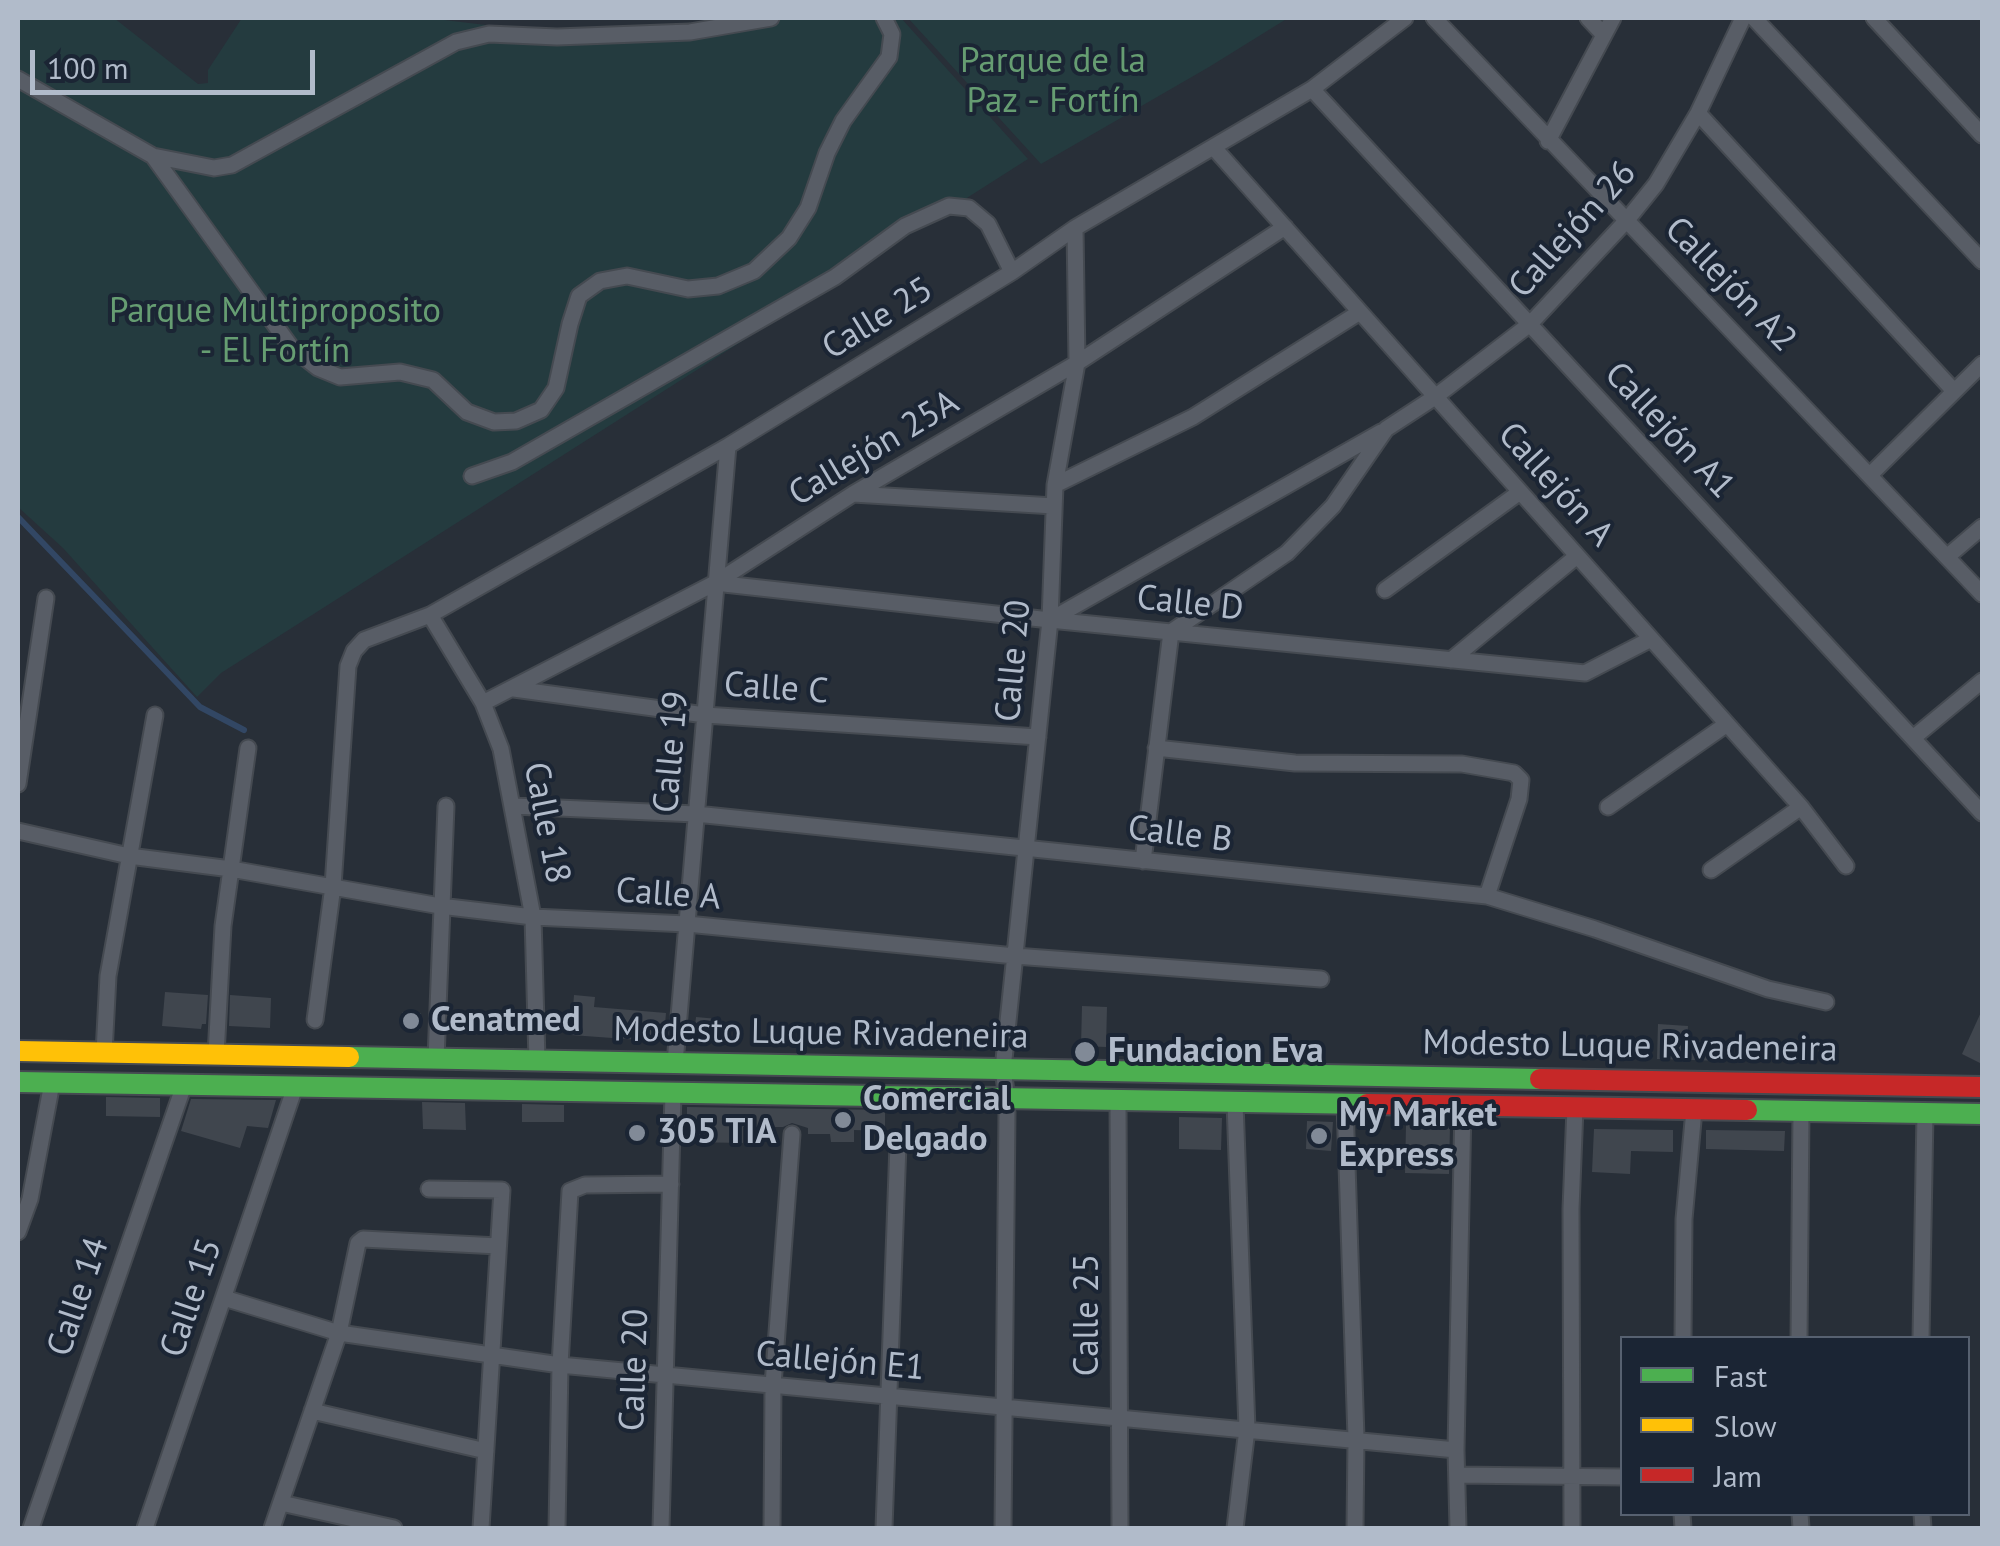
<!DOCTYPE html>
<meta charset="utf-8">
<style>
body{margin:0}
#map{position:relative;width:2000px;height:1546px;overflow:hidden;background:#282f38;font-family:"PT Sans",sans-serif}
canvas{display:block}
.frame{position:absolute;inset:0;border:20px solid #b1bbca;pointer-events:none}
.legend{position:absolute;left:1620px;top:1336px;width:350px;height:180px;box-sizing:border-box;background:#1b2534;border:2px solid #576170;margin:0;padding:12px 18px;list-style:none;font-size:30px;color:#b1bbca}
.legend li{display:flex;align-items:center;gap:20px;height:50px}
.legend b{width:50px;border:2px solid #576170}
.scale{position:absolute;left:30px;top:50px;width:285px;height:45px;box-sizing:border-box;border:5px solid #b1bbca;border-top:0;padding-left:12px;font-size:30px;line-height:35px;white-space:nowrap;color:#b1bbca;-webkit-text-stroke:8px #1b2534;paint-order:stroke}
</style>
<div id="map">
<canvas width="2000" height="1546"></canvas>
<div class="frame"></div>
<ul class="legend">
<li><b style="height:12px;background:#4caf50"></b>Fast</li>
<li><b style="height:12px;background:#ffc107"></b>Slow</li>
<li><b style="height:12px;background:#c62828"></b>Jam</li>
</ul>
<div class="scale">100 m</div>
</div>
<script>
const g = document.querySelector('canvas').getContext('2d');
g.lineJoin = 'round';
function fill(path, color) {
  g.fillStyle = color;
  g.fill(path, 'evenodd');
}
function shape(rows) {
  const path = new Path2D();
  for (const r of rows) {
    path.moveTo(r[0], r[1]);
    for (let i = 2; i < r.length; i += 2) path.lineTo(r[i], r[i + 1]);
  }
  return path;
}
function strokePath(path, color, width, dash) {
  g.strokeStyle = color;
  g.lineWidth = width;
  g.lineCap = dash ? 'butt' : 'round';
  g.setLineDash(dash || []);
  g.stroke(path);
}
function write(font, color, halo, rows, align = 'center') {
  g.font = font + ' "PT Sans",sans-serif';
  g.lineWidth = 8;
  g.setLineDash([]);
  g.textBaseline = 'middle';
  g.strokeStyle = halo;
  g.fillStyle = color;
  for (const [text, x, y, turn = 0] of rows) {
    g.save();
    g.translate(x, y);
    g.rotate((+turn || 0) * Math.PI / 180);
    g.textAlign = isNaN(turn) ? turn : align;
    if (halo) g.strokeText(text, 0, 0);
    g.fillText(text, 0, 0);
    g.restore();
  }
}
const green = shape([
 [18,18,114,18,198,84,208,83,208,70,242,18,428,18,535,31,698,25,732,18,901,18,1028,159,221,673,197,697,63,548,18,507],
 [908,18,1288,18,1209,67,1041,164]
]);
const stream = shape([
 [18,517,200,707,244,730]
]);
const building = shape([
 [165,992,208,995,206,1024,202,1024,201,1029,162,1026],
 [230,995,271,998,270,1028,229,1026],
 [574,995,595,997,594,1007,666,1013,664,1036,641,1034,640,1040,571,1035],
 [1082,1006,1107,1007,1106,1047,1081,1046],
 [1982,1010,1982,1064,1962,1054],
 [402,1012,421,1013,420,1030,402,1029],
 [696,1017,718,1019,716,1039,694,1037],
 [1658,1024,1688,1026,1687,1041,1726,1042,1726,1061,1657,1059],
 [106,1097,160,1098,160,1117,106,1116],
 [191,1099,276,1100,268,1128,247,1126,240,1148,181,1131],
 [422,1102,465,1103,466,1130,423,1129],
 [522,1104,564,1105,564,1122,522,1122],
 [687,1107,885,1110,885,1131,854,1130,854,1142,831,1142,830,1134,808,1134,808,1128,792,1123,783,1127,743,1127,743,1143,687,1142],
 [1179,1117,1222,1118,1221,1150,1179,1149],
 [1307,1121,1333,1122,1331,1151,1306,1149],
 [1406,1125,1450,1126,1449,1174,1405,1173],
 [1594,1129,1673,1130,1673,1152,1631,1151,1630,1174,1592,1172],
 [1706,1130,1785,1131,1784,1151,1706,1149]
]);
const street = shape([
 [1434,18,1982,594],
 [1588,18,1604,35],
 [1754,18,1982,261],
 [1874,18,1982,135],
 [18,79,153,156,291,347,318,368,340,377,400,372,433,380,467,412,494,422,516,421,541,410,556,388,570,324,579,296,600,281,627,276,688,289,718,286,754,271,789,238,808,208,827,153,843,121,889,57,892,34,884,18],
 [1312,89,1982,813],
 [1698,113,1954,391],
 [1548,141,1613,18],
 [1215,149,1801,807,1846,866],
 [153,156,214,168,232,165,456,42,489,34,557,37,690,32,771,18],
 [1870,475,1982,364],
 [472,476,512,462,835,277,905,226,949,206,969,208,988,224,1012,272],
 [1055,485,1193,417,1360,312],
 [853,494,1054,506],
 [1948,556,1982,527],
 [715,583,1050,620,1585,673,1651,639],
 [1385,590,1520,492],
 [430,615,483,703,501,749,533,917,537,1061],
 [1050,620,1381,432],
 [1451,660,1577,556],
 [514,689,705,715,1038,737],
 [483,703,715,583,853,494,1077,363,1285,227],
 [1913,738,1982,681],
 [1156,748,1295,763,1462,764,1514,773,1521,780,1519,799,1487,896],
 [18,784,46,598],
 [513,806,696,814,1487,896,1595,929,1768,989,1826,1002],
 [1608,807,1727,724],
 [18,831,129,856,231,869,440,906,533,917,687,924,1015,956,1321,979],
 [1143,861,1171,632,1287,553,1333,506,1386,429,1435,397,1530,324,1627,220,1656,184,1698,113,1743,18],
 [1711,870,1801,807],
 [315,1020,333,886,348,666,354,651,364,640,430,615,728,446,1012,272,1075,228,1312,89,1405,18],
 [104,1053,108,976,155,715],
 [216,1055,223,926,248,748],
 [436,1059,446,806],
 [675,1063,728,446],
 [1007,1099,1003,1069,1050,620,1055,485,1077,363,1075,228],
 [1118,1101,1120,1528],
 [1235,1103,1247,1429,1235,1528],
 [1345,1104,1356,1438,1355,1528],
 [429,1189,502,1190,481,1528],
 [18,1232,30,1199,52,1083],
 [224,1298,339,1333,560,1365,1456,1450],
 [1683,1338,1684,1219,1694,1110],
 [1799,1338,1801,1112],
 [1921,1338,1925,1113],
 [312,1411,486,1451],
 [1457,1475,1622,1477],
 [281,1503,394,1528],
 [1682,1514,1683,1528],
 [1800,1514,1801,1528],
 [1922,1514,1923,1528],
 [31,1528,184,1085],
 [145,1528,295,1087],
 [272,1528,339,1333,358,1243,363,1239,498,1246],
 [557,1528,560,1365,570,1191,585,1185,671,1184],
 [661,1528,673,1093],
 [772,1528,773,1385,792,1134],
 [884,1528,898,1144],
 [1003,1528,1007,1112],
 [1458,1528,1456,1450,1463,1106],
 [1572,1528,1571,1209,1575,1108]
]);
const fast = shape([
 [349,1057,1540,1079],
 [18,1082,1367,1104],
 [1747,1110,1982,1114]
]);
const slow = shape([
 [18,1051,349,1057]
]);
const jam = shape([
 [1540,1079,1982,1087],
 [1367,1104,1747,1110]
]);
const markers = [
 [411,1021,10,"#818a97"],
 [1085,1052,12,"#818a97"],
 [843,1120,10,"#818a97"],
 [637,1133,10,"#818a97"],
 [1319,1136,10,"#818a97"]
];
const parkNames = [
 ["Parque de la",1053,62],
 ["Paz - Fortín",1053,102],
 ["Parque Multiproposito",275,312],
 ["- El Fortín",275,352]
];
const streetNames = [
 ["Callejón 26",1573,230,-48],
 ["Callejón A2",1730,285,46],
 ["Calle 25",878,319,-32],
 ["Callejón A1",1669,431,47],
 ["Callejón 25A",874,449,-31],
 ["Callejón A",1555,485,48],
 ["Calle D",1190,604,6],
 ["Calle 20",1014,661,-85],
 ["Calle C",776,689,4],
 ["Calle 19",672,752,-85],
 ["Calle 18",546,823,79],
 ["Calle B",1180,835,7],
 ["Calle A",668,895,4],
 ["Modesto Luque Rivadeneira",821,1034,1],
 ["Modesto Luque Rivadeneira",1630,1047,1],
 ["Calle 14",79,1297,-71],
 ["Calle 15",192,1298,-71],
 ["Calle 25",1088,1315,-90],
 ["Callejón E1",840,1362,5],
 ["Calle 20",635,1370,-88]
];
const poiNames = [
 ["Cenatmed",431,1021],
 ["Fundacion Eva",1108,1052],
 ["Comercial",863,1100],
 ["Delgado",863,1140],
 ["My Market",1339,1116],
 ["Express",1339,1156],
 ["305 TIA",657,1133]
];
fill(green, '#243b3f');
strokePath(stream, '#324764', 6);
fill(building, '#40464e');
strokePath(street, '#454a51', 19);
strokePath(fast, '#454a51', 24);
strokePath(slow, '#454a51', 24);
strokePath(jam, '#454a51', 24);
strokePath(street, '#585d66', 15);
strokePath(fast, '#4caf50', 20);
strokePath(slow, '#ffc107', 20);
strokePath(jam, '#c62828', 20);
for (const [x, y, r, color] of markers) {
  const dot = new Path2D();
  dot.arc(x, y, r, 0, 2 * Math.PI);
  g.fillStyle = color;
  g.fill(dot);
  strokePath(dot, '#1b2534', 4);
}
write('35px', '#669d72', '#1b2534', parkNames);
write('35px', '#b1bbca', '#1b2534', streetNames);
write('bold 35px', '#b1bbca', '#1b2534', poiNames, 'left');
</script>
